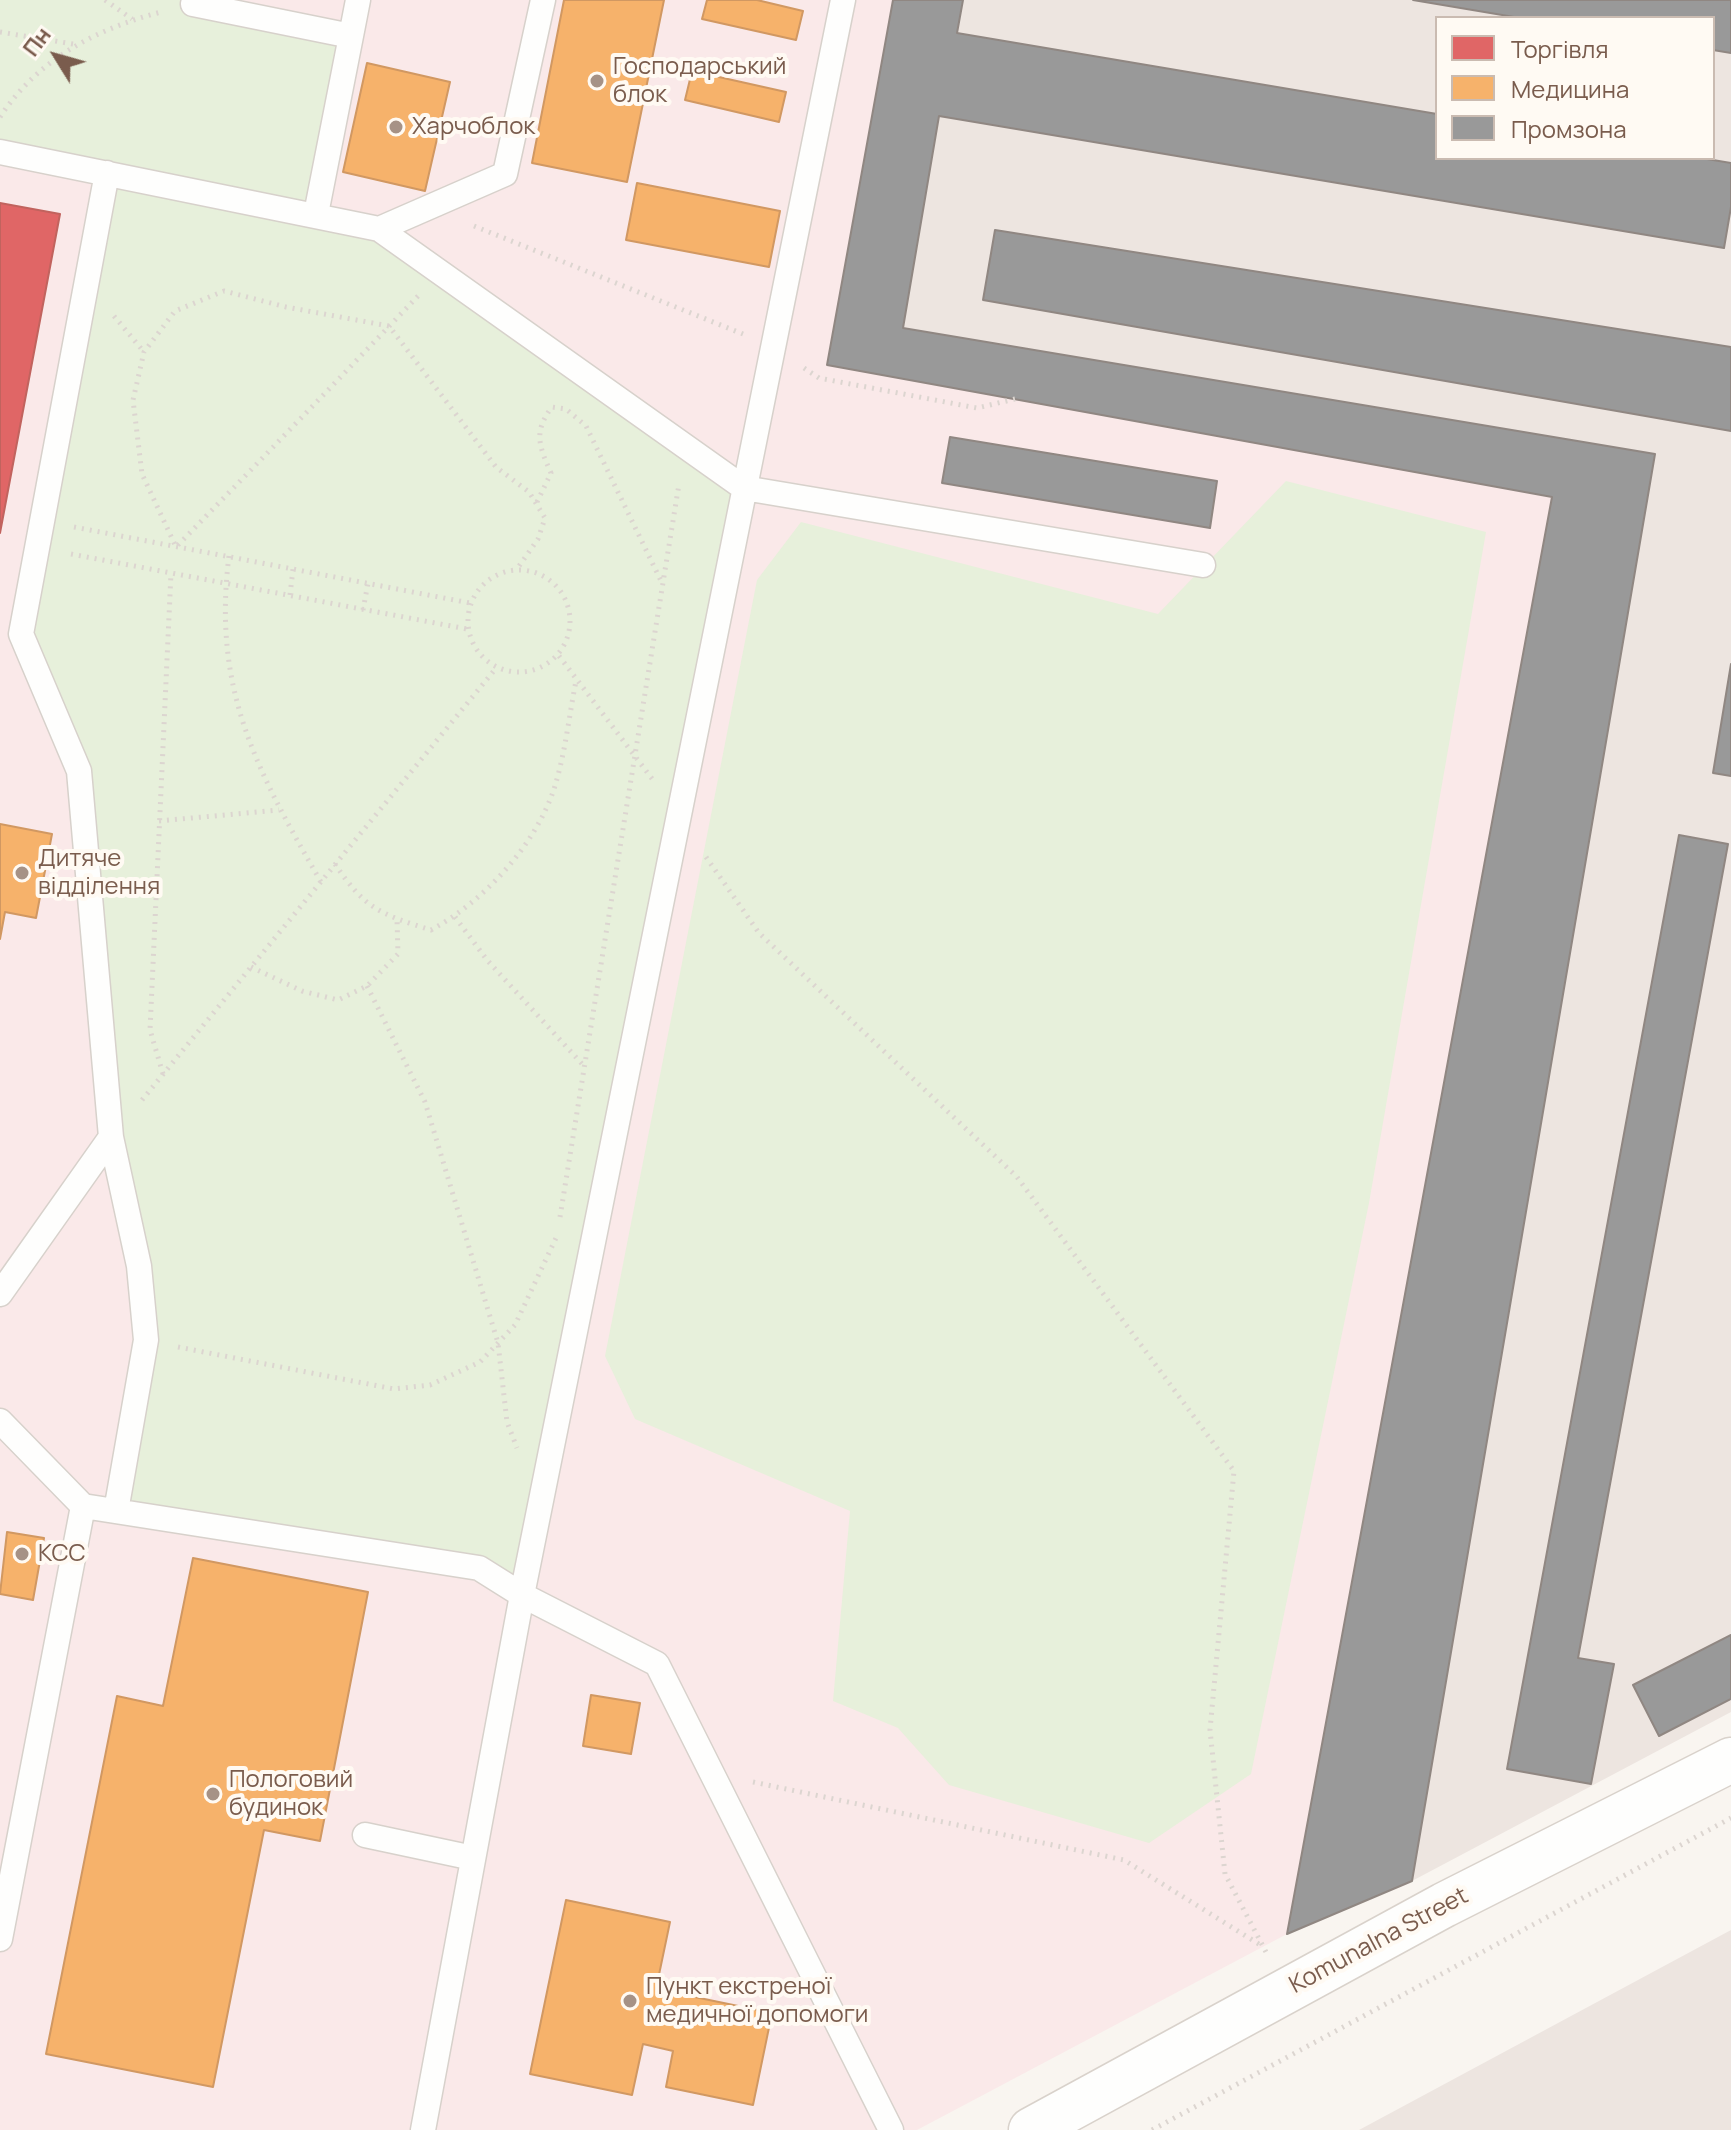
<!DOCTYPE html>
<html>
<head>
<meta charset="utf-8">
<style>
  body { margin:0 }
  #map { position:relative; width:1731px; height:2130px; overflow:hidden; background:#f9f5f0; font-family:Manrope,sans-serif }
  canvas { display:block }
  .legend { position:absolute; left:1435px; top:16px; width:280px; height:144px; box-sizing:border-box; background:#fffaf3; border:2px solid #cabbb1; margin:0; padding:10px 14px; list-style:none; font-size:24px; color:#7a5c4d }
  .legend li { display:flex; align-items:center; gap:16px; height:40px }
  .legend b { width:40px; border:2px solid #cabbb1 }
  .north { position:absolute; left:16px; top:16px; width:80px; height:80px; -webkit-text-stroke:6px #fffaf3; paint-order:stroke; rotate:307deg; font-size:22px; font-weight:700; line-height:32px; text-align:center; color:#7a5c4d }
  .north::after { content:''; display:block; margin:auto; width:28px; height:36px; background:#7a5c4d; clip-path:polygon(50% 0,100% 100%,50% 72%,0 100%) }
</style>
</head>
<body>
<div id="map">
<canvas width="1731" height="2130"></canvas>
<ul class="legend">
<li><b style="height:22px;background:#e06666"></b>Торгівля</li>
<li><b style="height:22px;background:#f6b26b"></b>Медицина</li>
<li><b style="height:22px;background:#999"></b>Промзона</li>
</ul>
<div class="north">Пн</div>
</div>
<script>
const g = document.querySelector('canvas').getContext('2d');
g.lineJoin = 'round';
function fill(path, color) {
  g.fillStyle = color;
  g.fill(path, 'evenodd');
}
function stroke(path, color, width, dash) {
  g.strokeStyle = color;
  g.lineWidth = width;
  g.lineCap = dash ? 'butt' : 'round';
  g.setLineDash(dash || []);
  g.stroke(path);
}
function drawText(font, color, halo, rows, align = 'center') {
  g.font = font + ' Manrope,sans-serif';
  g.lineWidth = 8;
  g.setLineDash([]);
  g.textBaseline = 'middle';
  g.strokeStyle = halo;
  g.fillStyle = color;
  for (const [text, x, y, turn = 0] of rows) {
    g.save();
    g.translate(x, y);
    g.rotate((+turn || 0) * Math.PI / 180);
    g.textAlign = isNaN(turn) ? turn : align;
    if (halo) g.strokeText(text, 0, 0);
    g.fillText(text, 0, 0);
    g.restore();
  }
}
const industrial = new Path2D(`
  M893,0H1731V1712L1412,1881L1287,1934L827,365ZM1437,18H1713V158H1437Z
  M1731,1930V2130H1359Z`);
const medical = new Path2D(`
  M0,0H893L828,365L1552,497L1287,1934L917,2130H0Z`);
const green = new Path2D(`
  M0,0H194L351,36L316,214L379,229L744,488L522,1595L479,1568L116,1511L146,1340L111,1137L79,771L21,634L107,173L0,152Z
  M1286,481L1486,532L1369,1203L1251,1774L1149,1843L949,1785L898,1728L833,1701L850,1511L635,1419L605,1356L757,580L801,522L1158,614Z`);
const shops = new Path2D(`
  M0,203L60,214L0,533Z`);
const health = new Path2D(`
  M564,0H664L627,182L532,163Z
  M707,0H757L803,11L796,40L702,19Z
  M367,63L450,82L425,191L343,172Z
  M692,71L786,92L779,122L685,100Z
  M637,183L780,211L769,267L626,240Z
  M0,824L52,834L36,918L5,912L0,939Z
  M7,1532L44,1538L33,1600L0,1594Z
  M193,1558L368,1592L320,1841L264,1830L213,2087L46,2054L117,1696L163,1706Z
  M591,1695L640,1703L631,1754L583,1746Z
  M566,1900L670,1922L656,1989L772,2013L753,2105L666,2087L673,2051L643,2044L632,2095L530,2074Z`);
const industry = new Path2D(`
  M893,0H963L957,33L1437,114V158H1701L1731,163V207L1724,248L939,116L903,328L1655,454L1412,1881L1287,1934L1552,497L827,365Z
  M1413,0H1731V53L1713,50V18H1520Z
  M995,230L1731,347V431L983,300Z
  M950,437L1217,481L1210,528L942,483Z
  M1731,664V776L1713,773Z
  M1679,835L1728,844L1578,1658L1614,1664L1591,1784L1507,1769Z
  M1731,1635V1699L1659,1736L1633,1685Z`);
const path = new Path2D(`
  M105,0L132,19
  M0,32L73,44
  M0,117C38,59 96,29 161,12
  M474,226L743,334
  M418,296C338,380 257,464 176,547L142,474L133,400L144,352L175,311L224,291L286,307L389,326L496,467L529,492L545,518L538,539L517,569
  M114,316L144,352
  M804,368L819,378L977,408L1015,399
  M537,502L551,473C539,446 533,432 552,407L566,409L586,426L663,585
  M74,527L470,603
  M71,554L467,629
  M229,556C212,689 257,771 321,882
  M468 621a51 51 0 1 1 102 0a51 51 0 1 1-102 0Z
  M290,595L293,569
  M363,610L368,583
  M559,656L653,780
  M159,821L279,810
  M706,857L759,933L1017,1177L1234,1471L1210,1730L1225,1874L1266,1952
  M335,864C365,909 380,914 431,930C483,902 535,846 554,789C565,755 569,716 576,681
  M455,917L487,960L584,1066
  M251,967L302,991L338,1000L367,986L398,954L397,919
  M367,986L425,1102L498,1343L507,1422L517,1448
  M163,1074L150,1030L171,573
  M142,1100L497,667
  M560,1217L679,484
  M178,1347L394,1389L430,1385L480,1362L515,1325L556,1238
  M753,1782L1124,1860L1262,1946
  M1152,2130L1731,1818`);
const lane = new Path2D(`
  M194,0L193,4L351,36L316,214
  M351,36L358,0
  M0,152L379,229L744,488L1203,565
  M107,173L21,634L79,771L111,1137L139,1266L146,1340L116,1511
  M379,229L505,174L543,0
  M0,1294L111,1137
  M0,1421L83,1506
  M365,1835L473,1858
  M0,1939L83,1506L479,1568L522,1595L657,1664L891,2130
  M423,2130L522,1595L843,0`);
const secondary = new Path2D(`
  M1031,2130L1444,1905L1731,1760`);
const markers = [
  [597,81,8,"#a69286"],
  [396,127,8,"#a69286"],
  [22,873,8,"#a69286"],
  [22,1554,8,"#a69286"],
  [213,1794,8,"#a69286"],
  [630,2001,8,"#a69286"]
];
const poiNames = [
  ["Господарський",613,67],
  ["блок",613,95],
  ["Харчоблок",412,127],
  ["Дитяче",38,859],
  ["відділення",38,887],
  ["КСС",38,1554],
  ["Пологовий",229,1780],
  ["будинок",229,1808],
  ["Пункт екстреної",646,1987],
  ["медичної допомоги",646,2015]
];
const streetNames = [
  ["Komunalna Street",1379,1941,-28]
];
fill(industrial, '#ede5e0');
fill(medical, '#fae9e9');
fill(green, '#e7f0db');
fill(shops, '#e06666');
stroke(shops, '#c1635e', 2);
fill(health, '#f6b26b');
stroke(health, '#d19862', 2);
fill(industry, '#999');
stroke(industry, '#908782', 2);
stroke(lane, '#d7d1cb', 27);
stroke(secondary, '#d9d2cb', 47);
stroke(path, '#dcd5d0', 5, [2, 6]);
stroke(lane, '#fefefd', 24);
stroke(secondary, '#fefefd', 44);
for (const [x, y, r, color] of markers) {
  const dot = new Path2D();
  dot.arc(x, y, r, 0, 2 * Math.PI);
  g.fillStyle = color;
  g.fill(dot);
  stroke(dot, '#fffaf3', 3);
}
drawText('24px', '#7a5c4d', '#fffaf3', poiNames, 'left');
drawText('24px', '#7a5c4d', '#fffaf3', streetNames);
</script>
</body>
</html>
